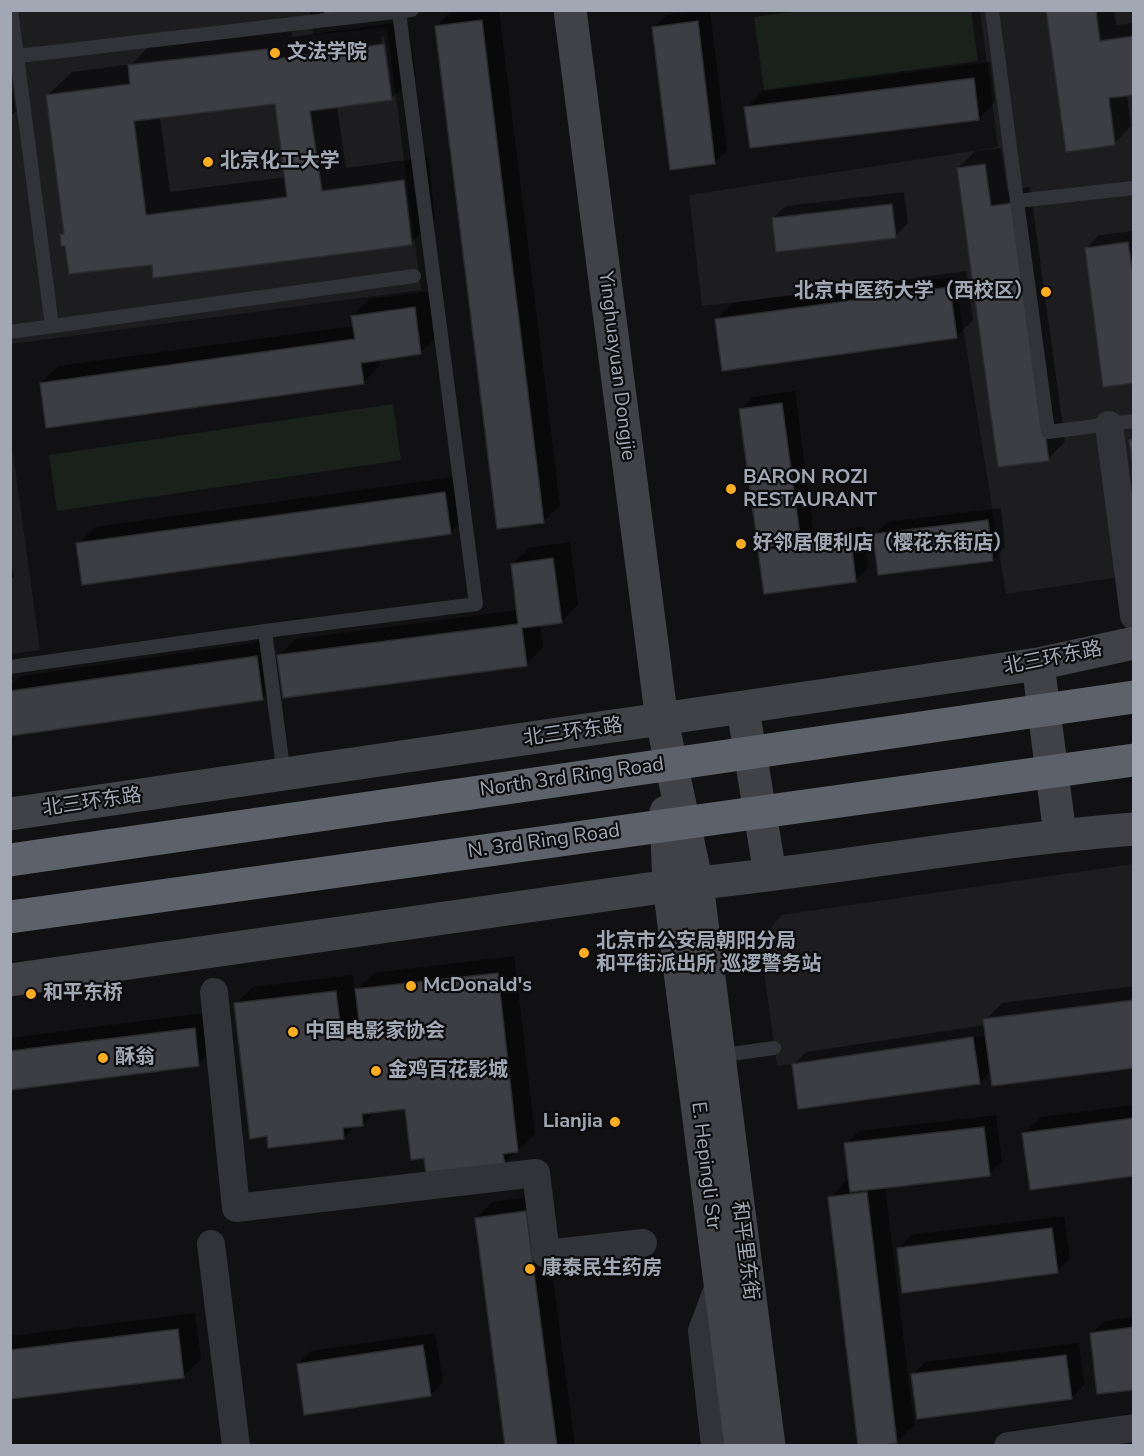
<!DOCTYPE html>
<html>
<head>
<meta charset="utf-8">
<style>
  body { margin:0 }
  #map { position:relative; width:1144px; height:1456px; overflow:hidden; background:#111113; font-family:"Nunito Sans",sans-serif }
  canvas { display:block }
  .frame { position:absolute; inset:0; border:12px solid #a1a8b4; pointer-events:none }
</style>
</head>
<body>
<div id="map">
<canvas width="1144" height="1456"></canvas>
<div class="frame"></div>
</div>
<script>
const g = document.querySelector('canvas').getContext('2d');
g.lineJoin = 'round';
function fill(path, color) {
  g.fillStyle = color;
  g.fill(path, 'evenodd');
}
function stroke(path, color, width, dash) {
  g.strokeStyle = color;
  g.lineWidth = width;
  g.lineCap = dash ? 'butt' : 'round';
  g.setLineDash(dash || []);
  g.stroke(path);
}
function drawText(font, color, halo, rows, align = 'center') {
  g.font = font + ' "Nunito Sans","Noto Sans SC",sans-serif';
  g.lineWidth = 4.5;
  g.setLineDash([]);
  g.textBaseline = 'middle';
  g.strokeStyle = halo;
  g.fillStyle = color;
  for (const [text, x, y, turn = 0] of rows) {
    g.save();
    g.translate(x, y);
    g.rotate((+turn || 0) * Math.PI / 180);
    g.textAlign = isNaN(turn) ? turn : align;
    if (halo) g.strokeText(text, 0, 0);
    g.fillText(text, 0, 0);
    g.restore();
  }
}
const built = new Path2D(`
  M310,10L313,35L387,27L421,290L11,344L10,11Z
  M980,11H1133V575L1006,594L955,277L702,306L689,195L998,147Z
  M11,438L40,650L11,654H10Z
  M1133,864V1000L984,1019L985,1036L777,1066L760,942L781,915Z`);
const green = new Path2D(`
  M800,11H971L978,61L764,90L754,17Z
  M393,404L401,460L57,511L49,455Z`);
const shadow = new Path2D(`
  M452,10H499L560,505L543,522L437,26Z
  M700,10H710L727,150L714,163L654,27L667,15Z
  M1048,10H1114L1116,25L1134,23V94H1127L1131,126L1115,143Z
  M407,21L416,74L392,98L337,106L346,168L428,157L435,219L411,243L153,263L67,244L61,235L65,231L48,95L72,72L132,64L153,42L291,26L292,37ZM384,36L391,80H388L381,37ZM276,103L286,177L170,192L160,117Z
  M990,62L995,102L979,118L746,108L763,91Z
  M10,77L16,111L10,116Z
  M1001,148L1007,190L1030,187L1065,442L1048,459L958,168L975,151Z
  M904,192L908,223L895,236L773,218L786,206Z
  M1134,231V382L1087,248L1099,235Z
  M966,271L973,320L956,337L716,320L733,303Z
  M431,291L437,336L420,353L379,358L380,365L364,382L41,383L58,366L354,326L353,316L369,299Z
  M795,391L813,528L807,534L863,527L868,567L856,580L760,552L766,546L740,410L753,397Z
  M461,476L467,516L450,533L78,544L95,527Z
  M1001,508L1005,547L993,560L874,535L887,522Z
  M570,542L578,605L561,622L540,625L543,647L527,664L279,656L296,639L518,610L512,565L529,548Z
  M10,554L14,577L10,580Z
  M273,640L279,682L262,699L10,735V686L21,676Z
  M514,956L535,1134L504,1163L425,1157L407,1108L375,1111L362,1125H356L344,1138L236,1003L253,987L353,975L355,992L374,973Z
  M1134,986V1066L991,1071L979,1083L794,1064L806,1052L985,1025V1020L1002,1003Z
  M211,1012L216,1047L199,1064L10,1089V1038Z
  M1134,1105V1175L1024,1133L1041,1117Z
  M996,1115L1002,1161L989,1174L885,1186L914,1425L897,1442L830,1198L846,1181L850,1180L846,1144L859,1131Z
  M542,1195L575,1446H506L476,1218L493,1202Z
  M1064,1216L1070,1259L1057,1271L899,1248L911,1235Z
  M195,1313L201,1359L184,1376L10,1398V1336Z
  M1134,1317V1388L1091,1334L1104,1321Z
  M435,1333L443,1382L430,1395L298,1364L311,1351Z
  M1079,1343L1084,1385L1071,1398L913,1375L925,1362Z`);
const building = new Path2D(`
  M324,10H374L325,17Z
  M1046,10H1096L1100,41L1134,36V95L1109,98L1115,145L1066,152Z
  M482,20L544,523L497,529L435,26Z
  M698,21L715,164L670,170L652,27Z
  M384,44L392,100L310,111L322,191L404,180L412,245L153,278L152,265L69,274L65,246H61L60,234H64L46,95L130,84L128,65L267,49L269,60ZM275,104L287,197L146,215L134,121Z
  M974,78L979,120L750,148L744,107Z
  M985,164L991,206L1013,203L1049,461L998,467L957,168Z
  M892,204L896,238L776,252L772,218Z
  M1128,242L1134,281V383L1103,387L1085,248Z
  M950,287L957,338L722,371L715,319Z
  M415,307L421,354L361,363L364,384L46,428L40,383L355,339L351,316Z
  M782,403L801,542L758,548L739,409Z
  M1134,439V474L1129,440Z
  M445,492L451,534L82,585L76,543Z
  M988,520L993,561L878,575L873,534Z
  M851,539L856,582L764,594L758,551Z
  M553,558L562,623L522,628L527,666L283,698L277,655L518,624L511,564Z
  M257,656L263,700L10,736V691Z
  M498,973L518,1152L503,1154L505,1164L426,1174L424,1158L411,1160L405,1109L362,1114L363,1126L343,1128L344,1139L268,1148L267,1136L250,1139L234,1003L336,991L342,1039L361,1036L355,989Z
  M1134,1000V1068L992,1086L983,1019Z
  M195,1028L199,1066L10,1090V1051Z
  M973,1037L980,1084L798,1109L792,1064Z
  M1134,1118V1176L1030,1190L1022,1133Z
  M984,1127L990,1176L850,1192L844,1143Z
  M867,1192L897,1443L880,1446H858L828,1197Z
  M526,1211L557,1446H505L475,1218Z
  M1052,1228L1058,1273L902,1293L897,1248Z
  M1134,1327V1390L1097,1394L1090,1333Z
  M178,1329L184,1378L10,1399V1350Z
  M423,1345L431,1396L304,1415L297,1364Z
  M1066,1355L1072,1399L917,1419L911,1374Z`);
const lane = new Path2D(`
  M11,10L52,326
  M992,10L1017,201L1134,188
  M10,57L412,10
  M1017,201L1048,432L1134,421
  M10,332L414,276
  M265,631L284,775
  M10,667L265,631L476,604L399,12
  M717,1056L774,1048`);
const street = new Path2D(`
  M1109,425L1134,616
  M214,992L236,1208L536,1173L546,1254L643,1243
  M211,1244L236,1446
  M715,1446L702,1331L720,1283
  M1008,1446L1134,1428`);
const secondary = new Path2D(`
  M570,10L662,721L697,884L769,1446
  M1038,664L1060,835
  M743,709L770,874
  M666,812L669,886L741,1446
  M10,814L1038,664L1134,643
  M10,980L669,886C824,872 978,841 1134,829`);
const highway = new Path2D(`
  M10,860L1134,697
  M10,917L1134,760`);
const markers = [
  [275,53,6,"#ffac1d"],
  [208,162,6,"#ffac1d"],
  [1046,292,6,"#ffac1d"],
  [731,489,6,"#ffac1d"],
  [741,544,6,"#ffac1d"],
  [584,953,6,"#ffac1d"],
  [411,986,6,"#ffac1d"],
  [31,994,6,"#ffac1d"],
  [293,1032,6,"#ffac1d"],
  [103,1058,6,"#ffac1d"],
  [376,1071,6,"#ffac1d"],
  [615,1122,6,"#ffac1d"],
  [530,1269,6,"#ffac1d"]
];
const poiNames = [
  ["文法学院",287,53],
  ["北京化工大学",220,162],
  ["北京中医药大学（西校区）",1034,292,"right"],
  ["BARON ROZI",743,478],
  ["RESTAURANT",743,501],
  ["好邻居便利店（樱花东街店）",753,544],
  ["北京市公安局朝阳分局",596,942],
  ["和平街派出所 巡逻警务站",596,965],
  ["McDonald's",423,986],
  ["和平东桥",43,994],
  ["中国电影家协会",305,1032],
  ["酥翁",115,1058],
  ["金鸡百花影城",388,1071],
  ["Lianjia",603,1122,"right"],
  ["康泰民生药房",542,1269]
];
const streetNames = [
  ["Yinghuayuan Dongjie",616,366,83],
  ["北三环东路",1053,659,-11],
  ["北三环东路",573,733,-8],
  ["North 3rd Ring Road",572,778,-8],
  ["北三环东路",92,803,-8],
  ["N. 3rd Ring Road",544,842,-8],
  ["E. Hepingli Str",705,1166,83],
  ["和平里东街",744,1251,83]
];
fill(built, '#1d1d20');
fill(green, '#19211a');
fill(shadow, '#0007');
fill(building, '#3d3e43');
stroke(building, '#2b2b2f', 1.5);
stroke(lane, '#323338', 14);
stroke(street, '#323338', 28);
stroke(secondary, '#404248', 33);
stroke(highway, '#5d6169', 33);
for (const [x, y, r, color] of markers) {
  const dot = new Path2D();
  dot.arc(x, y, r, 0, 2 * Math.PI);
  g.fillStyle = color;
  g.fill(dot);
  stroke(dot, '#0c0c0e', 2);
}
drawText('bold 20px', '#a1a8b4', '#0c0c0e', poiNames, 'left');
drawText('20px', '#a1a8b4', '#0c0c0e', streetNames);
</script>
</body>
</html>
